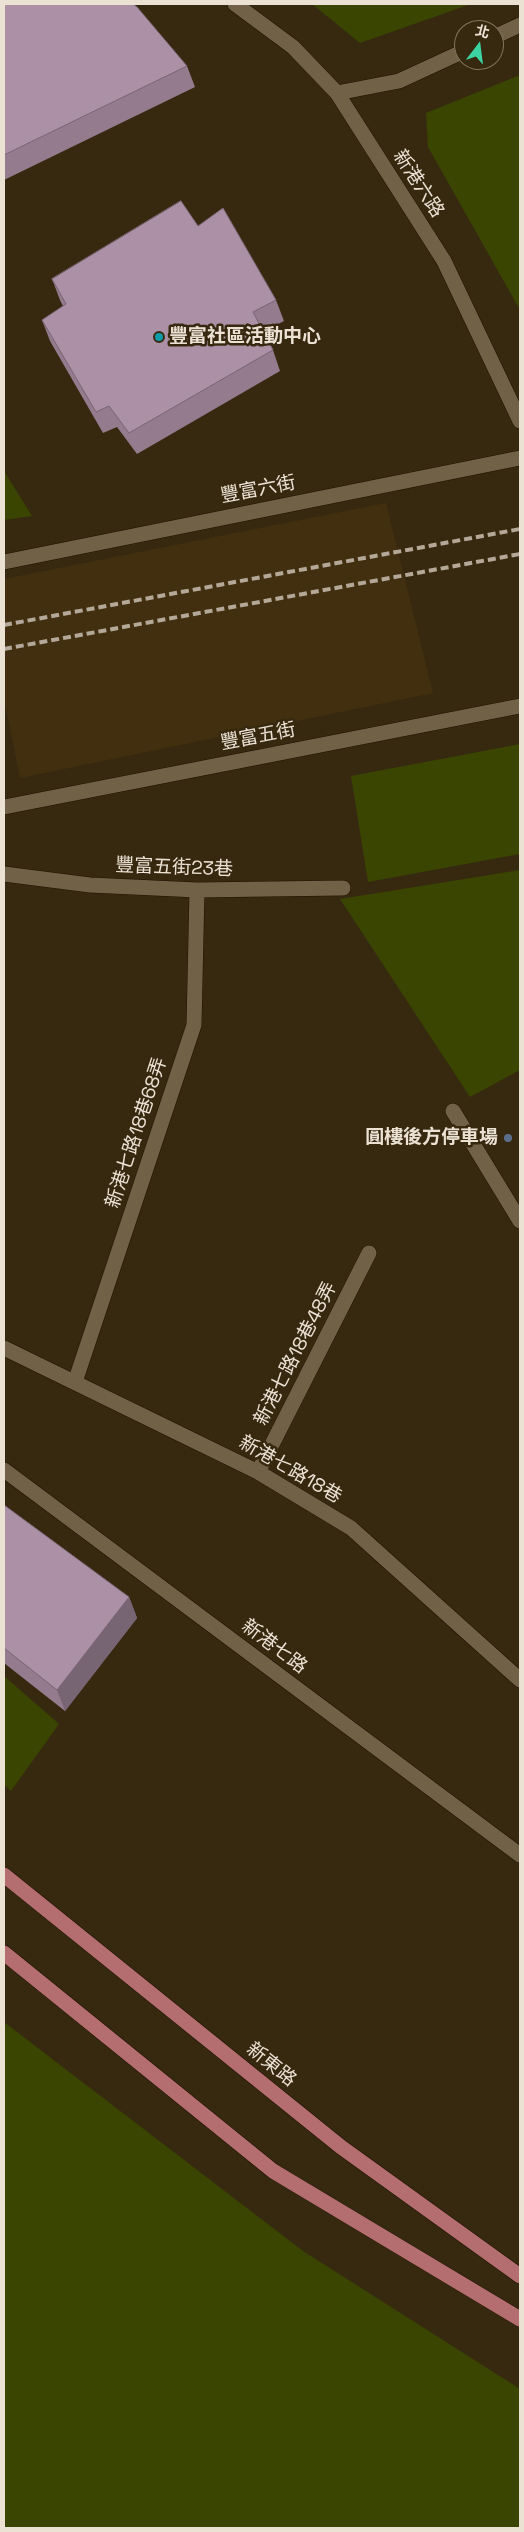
<!DOCTYPE html>
<html>
<head>
<meta charset="utf-8">
<style>
  body { margin:0 }
  #map { position:relative; width:524px; height:2532px; overflow:hidden; background:#372910; font-family:"Space Grotesk","Noto Sans TC",sans-serif }
  canvas { display:block }
  .frame { position:absolute; inset:0; border:5px solid #ece2d4; pointer-events:none }
  .north { position:absolute; left:454px; top:20px; width:50px; height:50px; box-sizing:border-box; background:#372910; border:1px solid #7f735e; border-radius:50%; rotate:15deg; font-size:14px; font-weight:700; line-height:20px; text-align:center; color:#ece2d4 }
  .north::after { content:''; display:block; margin:auto; width:18px; height:22px; background:#3dd4a3; clip-path:polygon(50% 0,100% 100%,50% 72%,0 100%) }
</style>
</head>
<body>
<div id="map">
<canvas width="524" height="2532"></canvas>
<div class="frame"></div>
<div class="north">北</div>
</div>
<script>
const g = document.querySelector('canvas').getContext('2d');
g.lineJoin = 'round';
function fill(path, color) {
  g.fillStyle = color;
  g.fill(path, 'evenodd');
}
function stroke(path, color, width, dash) {
  g.strokeStyle = color;
  g.lineWidth = width;
  g.lineCap = dash ? 'butt' : 'round';
  g.setLineDash(dash || []);
  g.stroke(path);
}
function drawText(font, color, halo, rows, align = 'center') {
  g.font = font + ' "Space Grotesk","Noto Sans TC",sans-serif';
  g.lineWidth = 5;
  g.setLineDash([]);
  g.textBaseline = 'middle';
  g.strokeStyle = halo;
  g.fillStyle = color;
  for (const [text, x, y, turn = 0] of rows) {
    g.save();
    g.translate(x, y);
    g.rotate((+turn || 0) * Math.PI / 180);
    g.textAlign = isNaN(turn) ? turn : align;
    if (halo) g.strokeText(text, 0, 0);
    g.fillText(text, 0, 0);
    g.restore();
  }
}
const built = new Path2D(`
  M386,503L433,693L20,778L4,699V579Z`);
const green = new Path2D(`
  M312,4H471L360,43Z
  M520,75V310L428,147L426,113Z
  M4,471L32,516L4,520Z
  M520,744V854L368,882L351,776Z
  M520,870V1070L470,1097L340,899Z
  M4,1676L59,1724L11,1791L4,1785Z
  M4,2022L303,2251L520,2389V2528H4Z`);
const minor = new Path2D(`
  M235,4L293,47L337,93L444,261L520,421
  M494,37L520,25
  M337,93L399,81L464,51
  M4,562L520,458
  M4,807L520,706
  M4,874L90,885L197,890L343,888
  M453,1111L520,1221
  M4,1348L258,1472L351,1528L520,1680
  M75,1382L194,1025L197,890
  M4,1470L520,1855
  M258,1472L369,1253`);
const major = new Path2D(`
  M4,1875L341,2147L520,2276
  M4,1953L273,2171L520,2319`);
const rail = new Path2D(`
  M4,625L520,529
  M4,649L520,554`);
const wall = new Path2D(`
  M4,4L187,66L195,87L4,180Z
  M198,226L276,300L284,321L263,332L273,350L280,371L137,454L117,427L103,433L50,341L42,320L63,306L60,300L52,279Z
  M4,1505L129,1597L137,1618L65,1711L4,1663Z`);
const shadedWall = new Path2D(`
  M129,1597L137,1618L65,1711L57,1690Z`);
const building = new Path2D(`
  M4,4H133L137,7L187,66L4,155Z
  M181,201L198,226L223,208L276,300L253,312L273,350L129,433L109,406L96,412L42,320L66,304L52,279Z
  M4,1505L129,1597L57,1690L4,1648Z`);
const markers = [
  [159,337,5,"#0f9aa8"],
  [508,1138,5,"#5c6f8a"]
];
const streetNames = [
  ["新港六路",418,184,57],
  ["豐富六街",258,490,-11],
  ["豐富五街",258,737,-11],
  ["豐富五街23巷",174,868,2],
  ["新港七路18巷68弄",137,1133,-72],
  ["新港七路18巷48弄",296,1354,-63],
  ["新港七路18巷",290,1470,30],
  ["新港七路",274,1647,37],
  ["新東路",271,2065,39]
];
const poiNames = [
  ["豐富社區活動中心",169,337],
  ["圓樓後方停車場",498,1138,"right"]
];
fill(built, '#422f0f');
fill(green, '#394500');
stroke(minor, '#1e1100', 16);
stroke(major, '#1e1100', 16);
stroke(minor, '#716147', 15);
stroke(major, '#b46e6f', 15);
stroke(rail, '#b4a998', 4, [8, 4]);
fill(wall, '#947c8e');
fill(shadedWall, '#786574');
fill(building, '#ac90a5');
stroke(building, '#786574', 1);
for (const [x, y, r, color] of markers) {
  const dot = new Path2D();
  dot.arc(x, y, r, 0, 2 * Math.PI);
  g.fillStyle = color;
  g.fill(dot);
  stroke(dot, '#372910', 2);
}
drawText('19px', '#ece2d4', '#372910', streetNames);
drawText('bold 19px', '#ece2d4', '#372910', poiNames, 'left');
</script>
</body>
</html>
